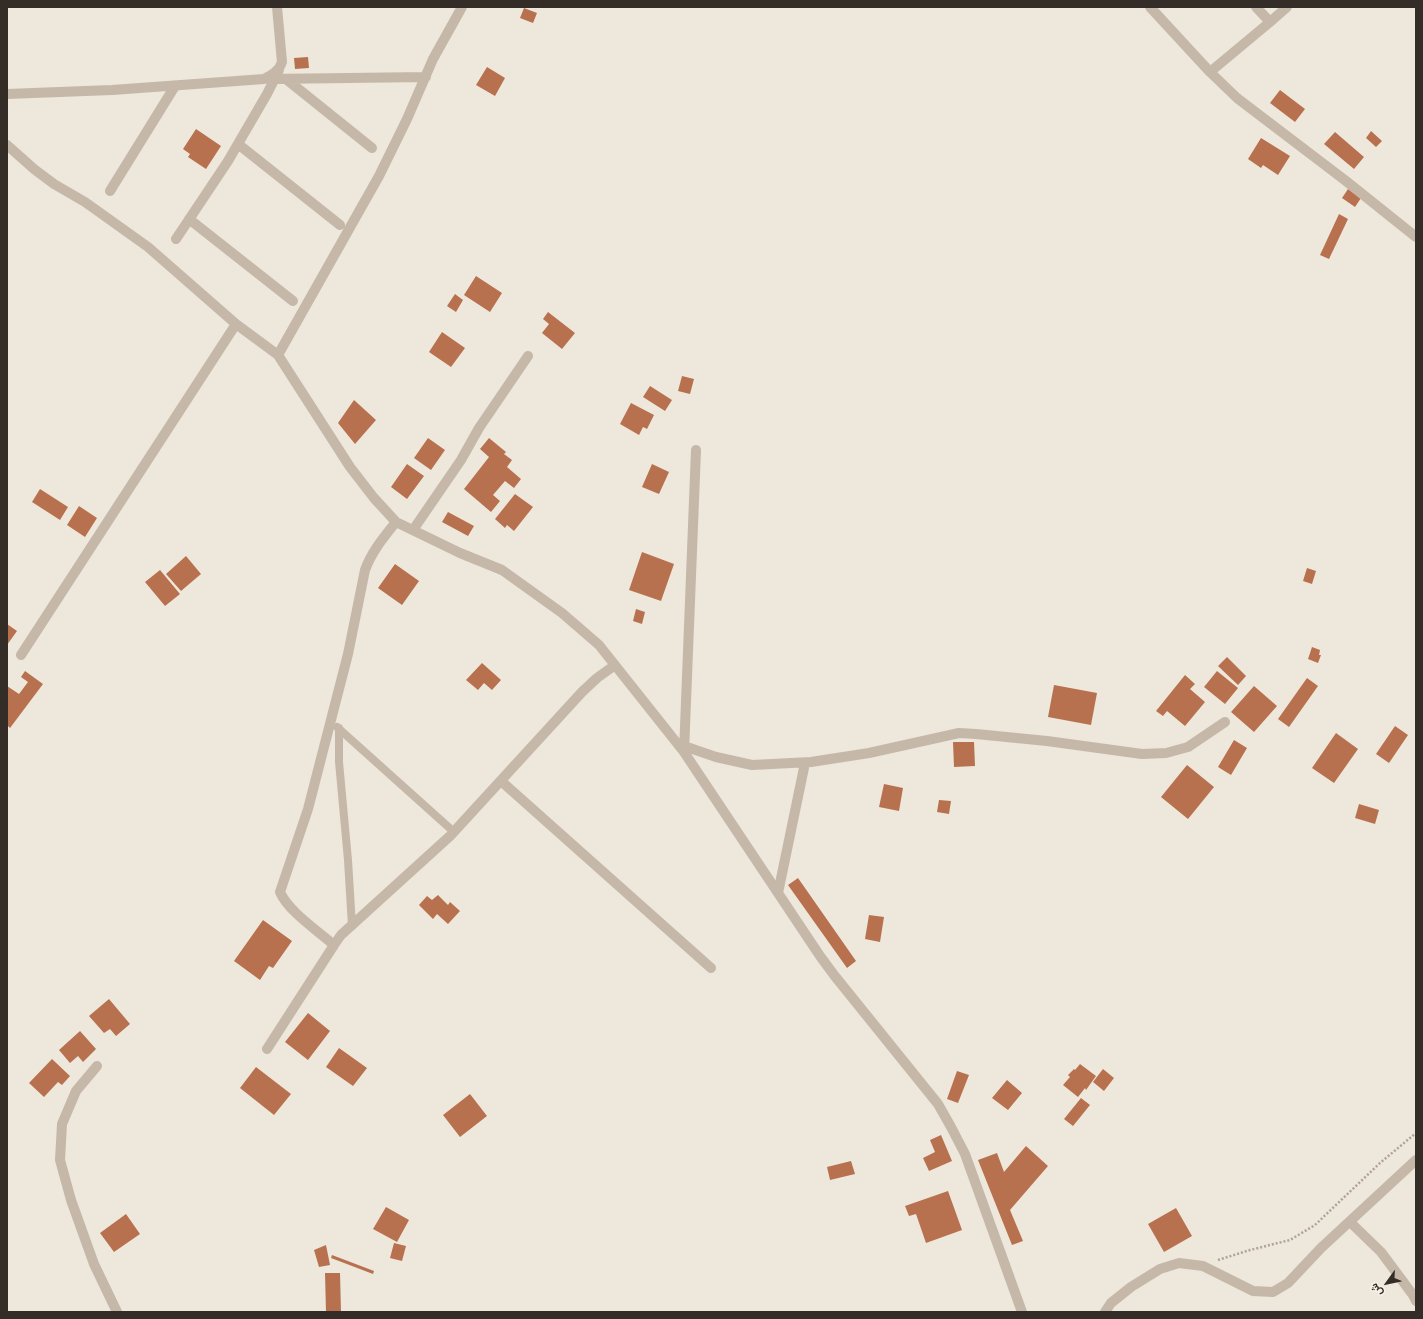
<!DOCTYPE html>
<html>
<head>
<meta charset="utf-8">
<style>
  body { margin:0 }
  #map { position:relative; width:1423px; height:1319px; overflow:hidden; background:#eee7db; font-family:Karla,Vazirmatn,sans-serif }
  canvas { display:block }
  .frame { position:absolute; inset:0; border:8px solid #332c27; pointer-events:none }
  .north { position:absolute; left:1367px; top:1263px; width:40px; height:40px; -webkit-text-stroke:3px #f7f1e6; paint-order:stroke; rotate:237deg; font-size:11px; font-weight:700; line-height:16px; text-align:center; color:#332c27 }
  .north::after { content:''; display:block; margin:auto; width:14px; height:18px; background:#332c27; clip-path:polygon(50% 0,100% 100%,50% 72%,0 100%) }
</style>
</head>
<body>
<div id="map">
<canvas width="1423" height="1319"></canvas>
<div class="frame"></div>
<div class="north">ش</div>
</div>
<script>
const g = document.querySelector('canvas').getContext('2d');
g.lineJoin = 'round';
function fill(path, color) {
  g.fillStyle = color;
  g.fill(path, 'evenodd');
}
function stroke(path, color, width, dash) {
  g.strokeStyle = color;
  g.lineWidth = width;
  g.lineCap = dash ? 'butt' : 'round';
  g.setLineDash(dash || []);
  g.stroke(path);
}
const building = new Path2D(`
  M524,8L537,13L533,23L520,18Z
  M308,57L309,68L295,69L294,58Z
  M487,67L505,78L495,96L476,85Z
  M1280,90L1305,109L1295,122L1270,103Z
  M196,129L221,146L206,169L188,157L190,154L183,149Z
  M1371,131L1382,141L1376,147L1366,138Z
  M1335,132L1364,157L1354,169L1324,144Z
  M1261,138L1290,156L1278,175L1263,165L1261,168L1248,159Z
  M1348,189L1361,198L1355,207L1342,198Z
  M1339,214L1348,219L1329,259L1320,255Z
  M476,276L502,293L490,312L464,295Z
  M455,294L463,300L456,312L447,306Z
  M548,312L575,333L562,349L542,333L549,324L543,319Z
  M442,332L465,348L451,367L429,352Z
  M682,376L694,379L690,394L678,391Z
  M650,386L672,400L665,411L643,397Z
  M354,400L376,420L355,444L338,423Z
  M631,403L654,415L647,429L643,427L639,435L620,424Z
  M428,438L445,450L431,470L414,458Z
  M489,438L506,452L504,454L512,460L507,467L521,479L514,488L505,481L493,495L500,501L491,512L464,489L489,457L480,449Z
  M407,464L424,476L407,499L391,487Z
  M652,464L669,472L659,494L642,487Z
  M40,489L68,507L60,520L32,502Z
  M515,494L533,507L514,531L507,525L505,528L495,519Z
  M79,506L97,518L85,537L67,525Z
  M448,512L474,526L468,536L442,522Z
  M642,552L674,564L661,601L629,590Z
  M186,556L201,574L181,591L166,574Z
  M395,564L419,581L402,605L378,588Z
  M1307,568L1316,571L1312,584L1303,581Z
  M160,570L180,594L165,606L145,582Z
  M636,609L645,612L642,624L633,621Z
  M7,624L17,631L7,645Z
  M1312,647L1320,650L1319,655H1321L1318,663L1308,659Z
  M1227,657L1246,676L1238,685L1218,666Z
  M482,663L501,680L492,690L484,683L478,690L466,680Z
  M25,671L43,684L10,728L7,725V686L19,694L28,682L21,677Z
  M1217,671L1238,688L1225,704L1204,687Z
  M1185,675L1195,684L1190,689L1205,702L1185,726L1167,711L1163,716L1156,711Z
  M1307,678L1318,686L1289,727L1278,719Z
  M1054,685L1097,693L1091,725L1048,717Z
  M1254,686L1277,706L1254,732L1231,712Z
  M1395,726L1408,735L1389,763L1376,754Z
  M1336,733L1358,749L1334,783L1312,768Z
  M1234,740L1247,748L1231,775L1218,767Z
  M953,742H974L975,766L954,767Z
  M1187,765L1214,787L1188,819L1161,797Z
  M884,784L903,788L899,811L879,807Z
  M939,800L951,801L949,814L937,812Z
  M1359,804L1379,810L1375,824L1355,818Z
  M798,878L856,961L847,968L788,885Z
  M438,895L448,905L450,902L460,911L448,924L437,914L433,919L419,905L427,896L432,900Z
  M869,915L884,917L880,942L865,939Z
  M263,920L292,941L273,968L269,966L260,980L234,961Z
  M109,999L130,1024L116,1036L110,1029L104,1033L89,1016Z
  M308,1013L330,1031L308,1060L285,1042Z
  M80,1031L96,1049L83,1062L78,1056L70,1063L59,1050Z
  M339,1048L367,1068L353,1086L326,1067Z
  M52,1059L70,1076L62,1085L58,1082L44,1097L29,1083Z
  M1080,1064L1096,1076L1086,1090L1085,1088L1078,1097L1063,1085L1070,1077L1068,1075L1074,1069L1075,1070Z
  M256,1067L291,1094L274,1115L240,1088Z
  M1103,1069L1114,1078L1104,1091L1093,1082Z
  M957,1071L969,1075L958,1103L947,1099Z
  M1007,1080L1022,1093L1008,1110L992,1098Z
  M470,1094L487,1116L460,1137L443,1115Z
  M1081,1098L1090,1105L1073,1126L1064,1119Z
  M941,1135L952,1161L929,1171L923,1158L935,1152L930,1140Z
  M1026,1146L1048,1166L1010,1210L1023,1241L1012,1245L978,1160L997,1153L1004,1172Z
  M851,1161L855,1174L830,1180L827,1167Z
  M948,1191L962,1230L926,1243L916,1214L909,1216L905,1206Z
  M386,1207L409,1220L397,1242L373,1229Z
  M1176,1208L1192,1236L1164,1252L1148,1224Z
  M126,1214L140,1234L114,1252L100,1233Z
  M394,1243L406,1246L402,1261L390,1258Z
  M326,1245L330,1265L319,1267L314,1250Z
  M332,1255L374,1271L373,1274L331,1258Z
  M325,1273H340L341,1312H326Z`);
const path = new Path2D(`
  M1218,1260L1250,1250L1290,1240L1315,1225L1380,1163L1416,1133`);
const service = new Path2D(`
  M337,727L454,832
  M339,728V762L348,860L352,926`);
const minor = new Path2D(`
  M1150,7L1210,72L1237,98L1346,181L1416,237
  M1256,7L1270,22
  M1210,72L1270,22L1287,7
  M270,79L426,77
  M286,79L372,148
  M7,94L112,90L264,79C272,75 279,71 282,62L277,7
  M238,144L340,225
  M7,145L34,169L54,184L85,202L148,247L236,324L278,355L379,176L407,119L433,59L462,7
  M110,191L175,86
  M189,219L293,301
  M176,239L228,161L267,94L279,70
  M278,355L350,467L374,498L396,522L460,553L502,570L562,613L599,645L684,752L820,956L834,975L938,1104L951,1127L965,1154L1022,1312
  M413,530L461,460L479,428L528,356
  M21,655L236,324
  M684,746L716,757L752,765L811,762L869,753L959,733L976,734L1047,741L1142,754L1166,753L1188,747L1225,722
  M684,752L696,450
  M501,781L711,968
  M778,893L805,763
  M334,945C318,931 288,911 280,892L308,809L348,654L365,570C372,551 384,537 396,522
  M267,1049L334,945L341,935L450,836L582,692L597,678L615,665
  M97,1066L76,1091L62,1124L60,1160L71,1200L94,1264L117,1312
  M1350,1222L1381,1252L1413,1295L1416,1301
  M1105,1312L1111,1303L1131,1287L1160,1269L1179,1263L1203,1266L1253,1291L1273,1292L1288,1283L1321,1248L1416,1160`);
fill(building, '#b8714f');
stroke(path, '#b1a293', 2.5, [2, 2]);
stroke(service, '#c5b8a8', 8);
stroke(minor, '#c5b8a8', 10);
</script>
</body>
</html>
